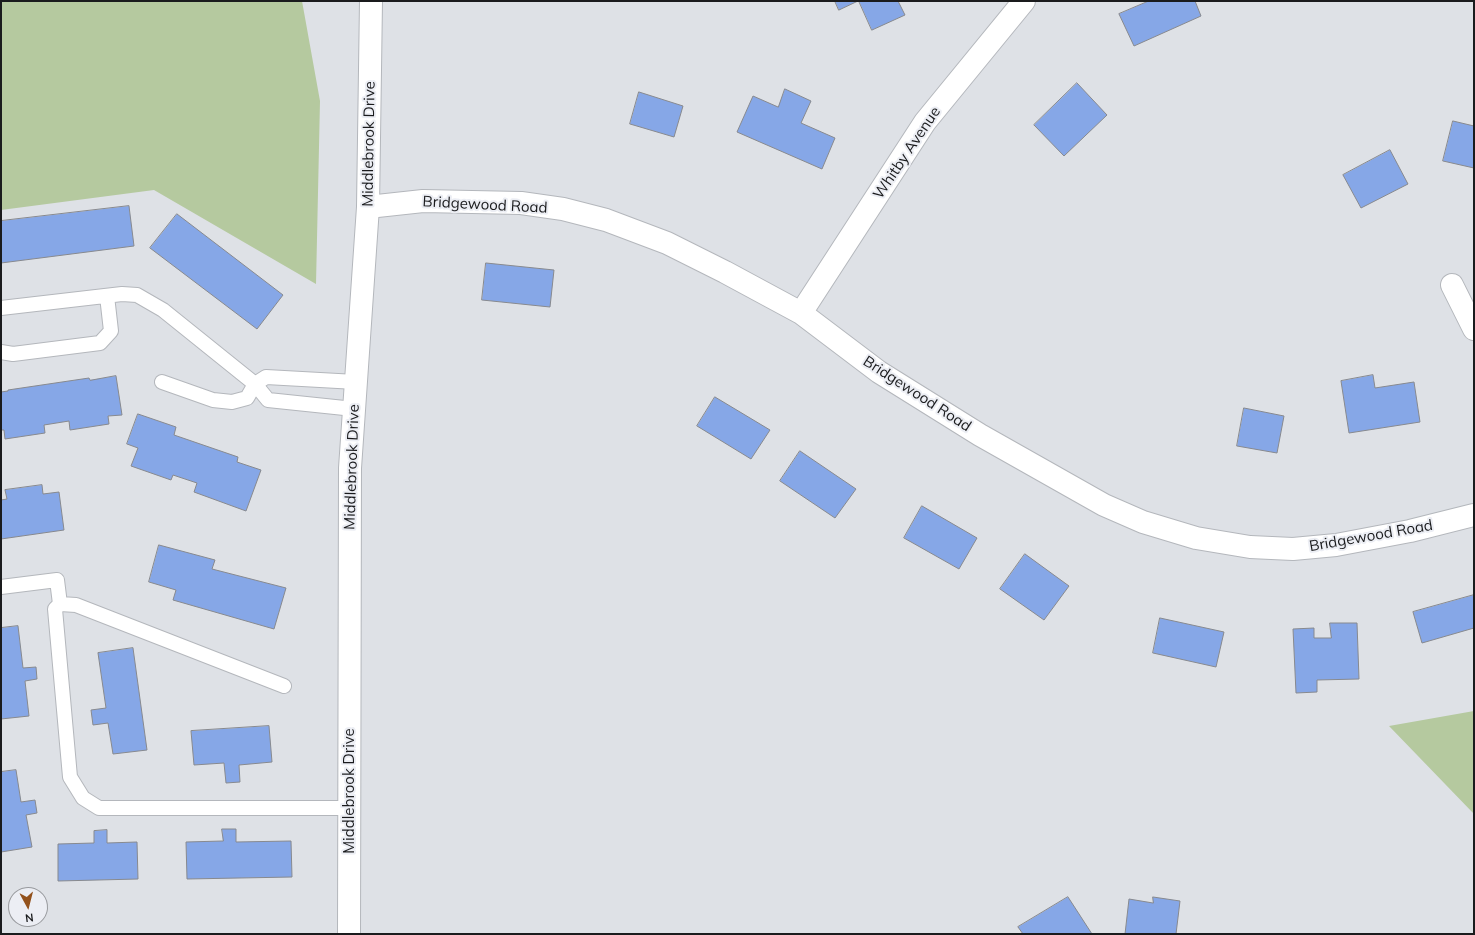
<!DOCTYPE html>
<html>
<head>
<meta charset="utf-8">
<style>
  body { margin:0 }
  #map { position:relative; width:1475px; height:935px; overflow:hidden; background:#dee1e6; font-family:Mulish,sans-serif }
  canvas { display:block }
  .frame { position:absolute; inset:0; border:2px solid #1a1b1d; pointer-events:none }
  .north { position:absolute; left:8px; top:887px; width:40px; height:40px; box-sizing:border-box; background:#eceef4; border:1px solid #989a9e; border-radius:50%; rotate:173deg; font-size:11px; font-weight:700; line-height:16px; text-align:center; color:#1a1b1d }
  .north::after { content:''; display:block; margin:auto; width:14px; height:18px; background:#93521d; clip-path:polygon(50% 0,100% 100%,50% 72%,0 100%) }
</style>
</head>
<body>
<div id="map">
<canvas width="1475" height="935"></canvas>
<div class="frame"></div>
<div class="north">N</div>
</div>
<script>
const g = document.querySelector('canvas').getContext('2d');
g.lineJoin = 'round';
function fill(path, color) {
  g.fillStyle = color;
  g.fill(path, 'evenodd');
}
function stroke(path, color, width, dash) {
  g.strokeStyle = color;
  g.lineWidth = width;
  g.lineCap = dash ? 'butt' : 'round';
  g.setLineDash(dash || []);
  g.stroke(path);
}
function drawText(font, color, halo, rows, align = 'center') {
  g.font = font + ' Mulish,sans-serif';
  g.lineWidth = 4;
  g.setLineDash([]);
  g.textBaseline = 'middle';
  g.strokeStyle = halo;
  g.fillStyle = color;
  for (const [text, x, y, turn = 0] of rows) {
    g.save();
    g.translate(x, y);
    g.rotate((+turn || 0) * Math.PI / 180);
    g.textAlign = isNaN(turn) ? turn : align;
    if (halo) g.strokeText(text, 0, 0);
    g.fillText(text, 0, 0);
    g.restore();
  }
}
const green = new Path2D(`
  M1,1H302L320,101L316,284L154,190L1,210Z
  M1474,711V814L1389,726Z`);
const building = new Path2D(`
  M835,1H858L839,10Z
  M859,1H898L905,15L872,30Z
  M1149,1H1195L1201,16L1134,46L1119,14Z
  M1077,83L1107,115L1064,156L1034,125Z
  M785,89L811,101L801,123L835,138L822,169L737,132L753,96L778,107Z
  M639,92L683,106L674,137L630,124Z
  M1453,121L1474,126V168L1443,161Z
  M1390,150L1408,184L1361,208L1343,175Z
  M129,206L134,246L1,263V221Z
  M177,214L283,295L257,329L150,248Z
  M486,263L554,270L550,307L482,300Z
  M1373,375L1375,388L1414,382L1420,422L1349,433L1341,381Z
  M116,376L122,415L108,416L109,424L70,430L69,421L44,425L45,433L5,439L4,430H1V392L8,391V390L89,378L90,380Z
  M715,397L770,430L751,459L697,426Z
  M1244,408L1284,416L1277,453L1237,446Z
  M138,414L176,427L174,435L238,457L237,462L261,470L246,511L194,492L197,483L173,475L171,480L131,466L138,448L127,444Z
  M800,451L856,489L835,518L780,481Z
  M42,485L43,494L59,492L64,530L1,539V500L7,499L5,490Z
  M922,506L977,538L959,569L904,538Z
  M159,545L215,560L212,569L286,588L274,629L173,600L176,590L149,582Z
  M1025,554L1069,586L1044,620L1000,589Z
  M1474,595V628L1422,643L1413,612Z
  M1160,618L1224,632L1216,667L1153,653Z
  M1330,623H1357L1359,679L1317,680V692L1296,693L1293,629L1314,628V638H1331Z
  M18,626L23,668L36,667L37,679L25,681L29,716L1,719V628Z
  M133,648L147,750L113,754L108,723L93,725L91,710L106,708L98,653Z
  M269,726L272,762L239,765L240,782L226,783L224,763L194,765L191,731Z
  M16,770L21,802L35,800L37,813L26,815L32,847L1,852V772Z
  M222,829H236V842L291,841L292,877L187,879L186,842L223,841Z
  M107,830V843L137,842L138,879L58,881V844L94,843V831Z
  M1068,897L1092,934H1023L1018,927Z
  M1153,897L1180,901L1176,934H1125L1129,899L1153,903Z`);
const service = new Path2D(`
  M1,308L122,294L137,295L163,310L255,384L247,398L232,402L213,400L162,382
  M1,352L13,354L100,343L111,331L107,296
  M354,409L268,400L255,384L266,377L356,382
  M1,587L57,580L60,604
  M284,686L76,605L60,604L55,609L70,777L83,798L99,808H349`);
const minor = new Path2D(`
  M368,207L423,201L521,203L563,209L606,220L667,243L725,272L801,313L879,372L980,435L1104,505L1143,522L1196,538L1250,547L1293,549L1336,545L1410,531L1474,515
  M1452,285L1474,329
  M801,313L925,122L1024,1`);
const tertiary = new Path2D(`
  M349,934L350,468L368,207L371,1`);
const streetNames = [
  ["Middlebrook Drive",369,144,-89],
  ["Whitby Avenue",907,153,-56],
  ["Bridgewood Road",485,205,3],
  ["Bridgewood Road",917,394,33],
  ["Middlebrook Drive",352,467,-88],
  ["Bridgewood Road",1371,536,-10],
  ["Middlebrook Drive",349,791,-90]
];
fill(green, '#b5c99f');
fill(building, '#86a7e7');
stroke(building, '#87898e', 1);
stroke(service, '#b4b7bc', 16);
stroke(minor, '#b4b7bc', 24);
stroke(tertiary, '#b4b7bc', 24);
stroke(service, '#fff', 14);
stroke(minor, '#fff', 22);
stroke(tertiary, '#fff', 22);
drawText('15px', '#1a1b1d', '#eceef4', streetNames);
</script>
</body>
</html>
